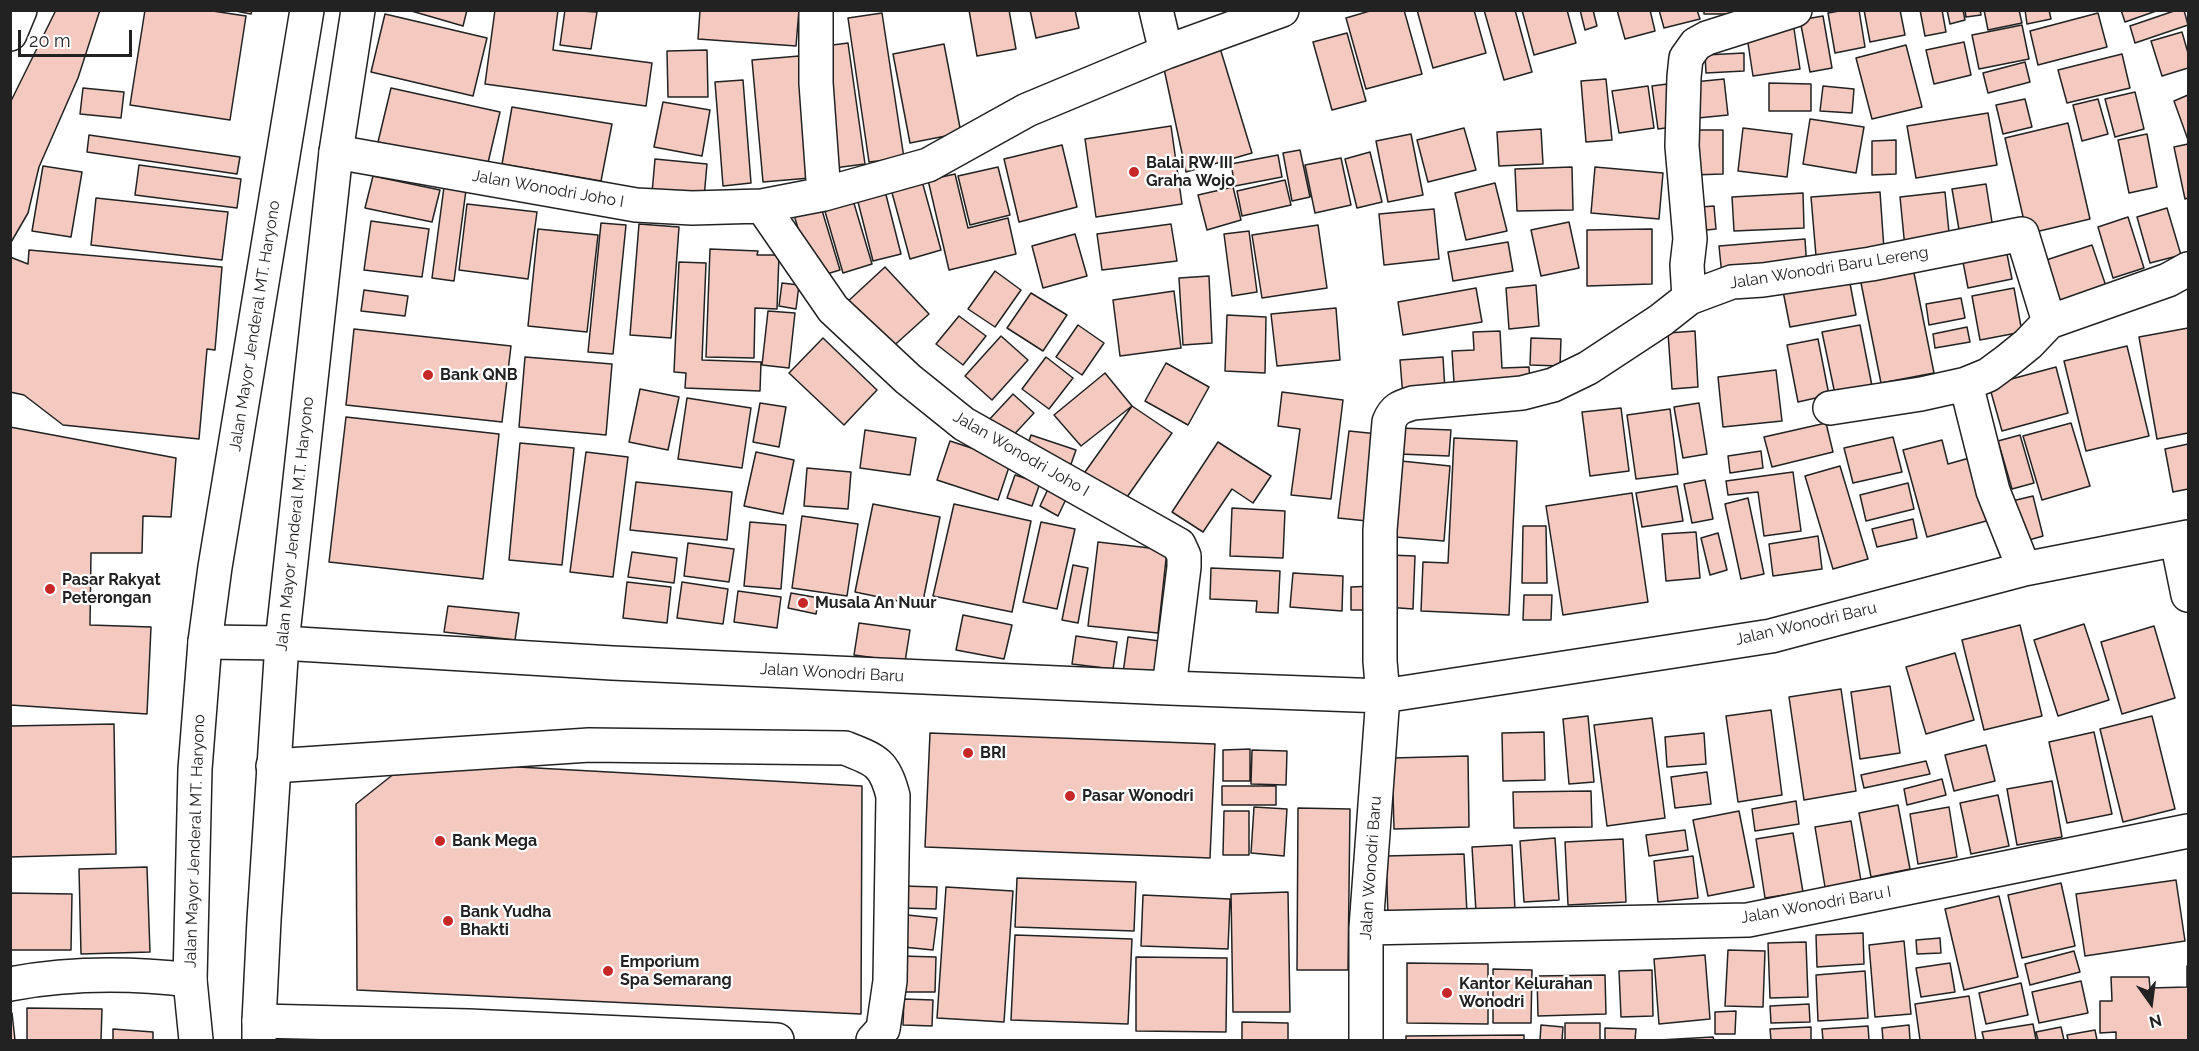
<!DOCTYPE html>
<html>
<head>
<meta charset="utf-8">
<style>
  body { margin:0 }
  #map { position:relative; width:2199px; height:1051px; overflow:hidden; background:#fff; font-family:Raleway,sans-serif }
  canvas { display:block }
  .frame { position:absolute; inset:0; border:12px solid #222; pointer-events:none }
  .north { position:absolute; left:2121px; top:973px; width:60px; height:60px; -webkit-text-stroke:4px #fff; paint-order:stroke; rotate:166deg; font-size:16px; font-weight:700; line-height:24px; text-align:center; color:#222 }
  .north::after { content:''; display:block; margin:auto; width:21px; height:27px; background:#222; clip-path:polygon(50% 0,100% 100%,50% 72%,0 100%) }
  .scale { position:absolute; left:18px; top:30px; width:114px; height:27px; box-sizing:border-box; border:3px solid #222; border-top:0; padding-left:8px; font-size:18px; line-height:21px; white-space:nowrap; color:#222; -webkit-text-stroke:4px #fff; paint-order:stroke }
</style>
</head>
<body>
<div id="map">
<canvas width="2199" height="1051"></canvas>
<div class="frame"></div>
<div class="north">N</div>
<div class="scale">20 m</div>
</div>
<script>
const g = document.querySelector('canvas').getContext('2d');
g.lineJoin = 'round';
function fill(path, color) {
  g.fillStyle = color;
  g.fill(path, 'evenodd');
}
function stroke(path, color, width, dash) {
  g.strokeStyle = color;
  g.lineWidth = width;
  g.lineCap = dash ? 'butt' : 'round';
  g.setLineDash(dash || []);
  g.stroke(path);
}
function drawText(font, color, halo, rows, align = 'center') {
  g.font = font + ' Raleway,sans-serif';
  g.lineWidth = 4.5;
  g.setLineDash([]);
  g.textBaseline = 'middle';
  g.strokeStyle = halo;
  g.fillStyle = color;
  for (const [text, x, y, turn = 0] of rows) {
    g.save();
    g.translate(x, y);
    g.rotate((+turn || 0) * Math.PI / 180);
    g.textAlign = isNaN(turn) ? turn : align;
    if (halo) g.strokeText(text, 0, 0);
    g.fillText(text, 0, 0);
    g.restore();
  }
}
const building = new Path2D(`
  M56,10H100L78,78L39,167L28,213L10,244V103Z
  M145,10H206L246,16L230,120L130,105Z
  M230,10H252L251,14Z
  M408,10H467L463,26Z
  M495,10H558L553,50L652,63L646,106L485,84Z
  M565,10L597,12L591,49L560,45Z
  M700,10H799L796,46L698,39Z
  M969,10H1009L1016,49L977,56Z
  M1030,10H1075L1079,28L1036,38Z
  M1373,10H1404L1422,74L1366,89L1346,18Z
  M1417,10H1474L1486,53L1433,68Z
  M1484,10H1515L1532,72L1504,80Z
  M1522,10H1567L1576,43L1534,55Z
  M1580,10H1593L1597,26L1585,30Z
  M1617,10H1650L1655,31L1625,39Z
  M1659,10H1697L1700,19L1664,28Z
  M1704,10H1737V14H1704Z
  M1845,10H1859L1865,47L1835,53L1828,13Z
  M1864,10H1900L1905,35L1870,42Z
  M1920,10H1942L1946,32L1925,36Z
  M1947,10H1963L1965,20L1950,24Z
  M1965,10H1980L1981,15L1966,17Z
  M1984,10H2019L2022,23L1988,30Z
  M2025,10H2049L2051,19L2027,24Z
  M2121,10H2159L2125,22Z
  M2177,10H2184L2188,25L2135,43L2130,26Z
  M882,13L904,158L869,162L848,18Z
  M2098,13L2107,47L2038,65L2030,31Z
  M385,14L487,38L473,96L371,72Z
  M1823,16L1832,68L1810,72L1800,20Z
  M1793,22L1800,69L1753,76L1746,30Z
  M2022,25L2029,59L1979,69L1972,35Z
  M2182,32L2188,53V68L2162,76L2151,41Z
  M1347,33L1366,101L1332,110L1313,42Z
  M1964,42L1971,75L1934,84L1926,50Z
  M848,43L865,164L834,168L817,47Z
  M944,44L961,133L910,143L893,54Z
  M1906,45L1922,107L1872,119L1856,58Z
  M1220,48L1252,153L1186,172L1163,64Z
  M707,50L708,97H668L667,51Z
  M1744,53V71L1706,73L1705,55Z
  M2122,54L2130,88L2067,103L2058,70Z
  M799,56L810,178L763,182L752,60Z
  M2025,62L2030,82L1988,93L1983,73Z
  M1606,79L1612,140L1586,142L1581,81Z
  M1724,79L1728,115L1698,118L1694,82Z
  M743,80L751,183L723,186L715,82Z
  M1769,83L1811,84V111H1769Z
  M1667,84L1673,127L1658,129L1652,86Z
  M1648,86L1654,128L1619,133L1612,91Z
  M1823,86L1854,89L1852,113L1820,111Z
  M83,88L124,92L121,118L80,114Z
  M391,88L500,112L487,167L378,142Z
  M2135,92L2144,129L2115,137L2105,99Z
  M2188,95V140L2174,101Z
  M2025,99L2032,127L2003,134L1996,105Z
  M2098,99L2108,134L2082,141L2073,105Z
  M663,102L710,110L702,156L654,147Z
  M512,107L612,124L601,181L502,164Z
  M1988,113L1997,165L1916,178L1907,126Z
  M1810,119L1864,127L1856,173L1803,164Z
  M2068,123L2090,219L2027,234L2005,138Z
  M1171,126L1182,204L1096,217L1085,139Z
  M1464,128L1476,170L1428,182L1417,140Z
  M1743,128L1792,134L1787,177L1738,171Z
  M1541,129L1543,164L1499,166L1497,132Z
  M1692,130H1723V174L1692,175Z
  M1411,134L1423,195L1388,202L1376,141Z
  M2147,134L2157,187L2129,193L2118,140Z
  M89,135L240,157L237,174L87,152Z
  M1896,140V174L1872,175V141Z
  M2188,144V198L2185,199L2174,147Z
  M1062,145L1077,207L1019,222L1004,159Z
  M1300,150L1310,197L1292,201L1283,153Z
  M1370,152L1382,202L1357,208L1345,159Z
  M1278,155L1282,177L1235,186L1231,164Z
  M1341,158L1351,205L1315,213L1305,165Z
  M655,159L707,164L704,198L652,193Z
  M139,165L241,179L237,208L135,195Z
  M43,166L82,172L71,237L32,231Z
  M998,167L1010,215L970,225L958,176Z
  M1572,167L1573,210L1517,211L1515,169Z
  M1595,167L1663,173L1659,219L1591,213Z
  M955,174L968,228L1008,218L1016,254L949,270L928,180Z
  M373,176L440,190L432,222L365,208Z
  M1285,180L1291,205L1242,216L1237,191Z
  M922,181L941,250L910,259L891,189Z
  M1495,183L1507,231L1466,240L1455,193Z
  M1986,184L1994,235L1961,241L1952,189Z
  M444,187L466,190L454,281L432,278Z
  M884,187L901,254L873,261L856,194Z
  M1233,187L1241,220L1207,230L1198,195Z
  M1880,192L1884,249L1816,256L1811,197Z
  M1945,192L1951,253L1906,258L1900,197Z
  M1803,193L1804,228L1734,231L1732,197Z
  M96,198L228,212L222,260L91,245Z
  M853,200L872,264L843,273L824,208Z
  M467,204L537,212L528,279L459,270Z
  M1714,206L1716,229L1689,232L1687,208Z
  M821,207L840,270L813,278L794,215Z
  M2167,208L2181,255L2150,263L2137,217Z
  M1434,209L1439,259L1384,265L1379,214Z
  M2128,217L2144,268L2113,278L2098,227Z
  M371,221L429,229L422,277L364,270Z
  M1569,222L1579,268L1541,276L1531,230Z
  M601,223L626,225L613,354L588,352Z
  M639,224L679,227L671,338L630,335Z
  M1171,224L1177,261L1102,270L1097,234Z
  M1318,225L1327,288L1262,298L1252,235Z
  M538,229L598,235L587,332L528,326Z
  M1652,229V284L1587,286V230Z
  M1249,231L1257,292L1232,296L1224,234Z
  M1075,234L1087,276L1043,288L1032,246Z
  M1805,239L1807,270L1722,276L1719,246Z
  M1508,242L1513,271L1453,281L1448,252Z
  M2092,245L2109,295L2045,317L2028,266Z
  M710,249L758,251L757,255H779L777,309L755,308L754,358L706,357Z
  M29,250L222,267L215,350L207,349L199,439L63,425L24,395L10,392V257L28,264Z
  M2007,254L2012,279L1968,288L1963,262Z
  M679,262L706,263L702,360L761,362L760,391L685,388L686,373L674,372Z
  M885,267L929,314L888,351L845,304Z
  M1913,268L1934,373L1881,383L1860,278Z
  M995,271L1021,290L995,327L968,309Z
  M1209,276L1212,343L1183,345L1179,278Z
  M1849,278L1856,315L1790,327L1783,291Z
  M782,283L799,285L796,309L779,306Z
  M1536,285L1539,326L1509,329L1506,288Z
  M1476,288L1482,322L1403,335L1398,302Z
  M2014,288L2022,332L1980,340L1972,296Z
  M364,290L408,296L405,316L361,311Z
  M1174,291L1181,348L1120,356L1113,300Z
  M1031,293L1067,315L1043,351L1007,328Z
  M1961,298L1965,318L1929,325L1926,304Z
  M1336,308L1340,360L1277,366L1271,314Z
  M768,311L795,313L789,368L762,365Z
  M1227,315L1266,317L1265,373L1225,371Z
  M959,316L986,336L963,365L936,344Z
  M1078,325L1104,343L1082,375L1056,357Z
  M1860,325L1873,391L1836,399L1822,332Z
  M1967,327L1970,342L1935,348L1933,334Z
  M2188,328V433L2157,439L2139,337Z
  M354,329L511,346L502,422L346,405Z
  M1500,331L1502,368L1529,367L1531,394L1455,398L1452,351L1474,350L1473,332Z
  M1695,331L1698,387L1672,389L1668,333Z
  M1001,336L1028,360L992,400L965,376Z
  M823,338L877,390L844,425L789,373Z
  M1531,338L1561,339L1560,366L1530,365Z
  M1818,339L1829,395L1798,402L1787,345Z
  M2127,346L2149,436L2086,451L2064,361Z
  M525,357L612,364L606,435L519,427Z
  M1046,357L1073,378L1049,409L1022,389Z
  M1443,357L1446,408L1404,410L1400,360Z
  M1166,363L1209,387L1188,425L1145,401Z
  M2056,367L2068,413L2002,431L1989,385Z
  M1776,370L1782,421L1723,427L1718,377Z
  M1105,373L1132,406L1081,446L1054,415Z
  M640,389L679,397L668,450L629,442Z
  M1282,392L1343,400L1331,499L1291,495L1300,429L1278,426Z
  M1013,394L1034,413L1008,441L987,422Z
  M687,398L751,408L742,468L678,459Z
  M760,403L786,407L779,447L753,442Z
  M1699,403L1707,454L1683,458L1674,407Z
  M1132,406L1172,433L1120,507L1080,479Z
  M1621,408L1629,471L1590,476L1582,412Z
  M1670,409L1678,474L1636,479L1627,415Z
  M346,417L499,434L483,579L329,562Z
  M1826,423L1833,452L1772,467L1764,437Z
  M2071,423L2090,486L2042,500L2023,436Z
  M10,427L176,458L171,517L143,516L142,553H91L90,625L151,627L147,714L10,705Z
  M1400,428L1451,430L1449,456L1399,454Z
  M865,430L916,438L910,475L860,468Z
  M1349,431L1388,435L1377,522L1338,518Z
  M1031,435L1076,450L1070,467L1025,453Z
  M2020,435L2034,483L2012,489L1998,441Z
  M1893,437L1902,472L1853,483L1844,448Z
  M1454,438L1517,441L1509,615L1421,611L1423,562L1448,563Z
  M1942,440L1948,464L1973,457L1990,520L1927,537L1903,450Z
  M950,441L1011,461L998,500L937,480Z
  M1218,442L1271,476L1253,503L1232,489L1203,532L1172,512Z
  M520,443L574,448L562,565L509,560Z
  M2188,444V489L2173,492L2165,449Z
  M1761,451L1763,468L1730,473L1728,456Z
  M586,452L628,457L613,577L570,572Z
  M756,452L794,460L783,514L744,506Z
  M1401,461L1450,466L1444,541L1395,537Z
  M1840,466L1868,559L1833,569L1805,476Z
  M807,468L851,472L848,509L804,506Z
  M1793,472L1801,531L1764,536L1758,492L1728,495L1726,481Z
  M1015,475L1040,483L1032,506L1007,498Z
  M1705,480L1713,519L1692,523L1684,484Z
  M636,482L732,492L727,540L630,530Z
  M1908,483L1914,509L1866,521L1860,495Z
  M1677,486L1683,521L1642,527L1636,493Z
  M1049,487L1068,495L1058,516L1040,506Z
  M1632,493L1648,602L1563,615L1546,506Z
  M2033,496L2043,536L2022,542L2012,501Z
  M1748,498L1764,574L1741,579L1725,504Z
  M873,504L940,517L922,606L855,592Z
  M954,504L1031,521L1012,612L933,596Z
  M1232,508L1285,511L1283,558L1230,556Z
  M802,516L858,524L847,596L792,588Z
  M1913,519L1917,538L1877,547L1872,529Z
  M750,522L786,525L781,589L744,586Z
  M1041,522L1075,529L1057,609L1023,602Z
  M1523,526H1546L1547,583H1522Z
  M1696,532L1700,578L1666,581L1662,534Z
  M1718,533L1727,570L1710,575L1701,538Z
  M1818,536L1822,569L1773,576L1769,544Z
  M1098,542L1167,550L1158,633L1088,626Z
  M688,543L734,549L729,582L684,576Z
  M632,552L677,558L674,583L628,577Z
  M1389,555L1415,556L1413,609L1386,607Z
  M1073,565L1088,568L1078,623L1062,620Z
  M1211,568L1280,571L1278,613L1256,612L1257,601L1210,599Z
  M1293,573L1343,576L1342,611L1290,607Z
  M627,582L671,587L667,623L623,618Z
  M682,582L728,589L723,624L677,618Z
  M1373,586L1374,610H1351V587Z
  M738,591L781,597L777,628L734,622Z
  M791,593L819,598L816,614L788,608Z
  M1524,595H1552L1551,620H1523Z
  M448,606L519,613L515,640L444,632Z
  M963,615L1012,625L1004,659L956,650Z
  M859,623L910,630L905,662L854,655Z
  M2084,624L2109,700L2058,716L2034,640Z
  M2020,625L2042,716L1984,730L1962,640Z
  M2154,626L2175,698L2122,714L2101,642Z
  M1076,636L1117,642L1113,669L1072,664Z
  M1128,637L1168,642L1163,678L1123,673Z
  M1955,653L1974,720L1926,734L1906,667Z
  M1890,686L1900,753L1860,759L1851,692Z
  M1841,689L1856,791L1804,800L1789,697Z
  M1771,710L1782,795L1738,802L1726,716Z
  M1588,716L1594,782L1569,784L1563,719Z
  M2152,716L2175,809L2123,822L2100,729Z
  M1652,718L1665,818L1607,826L1594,725Z
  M114,724L116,854L10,857V726Z
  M1544,732L1545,780L1503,781L1502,733Z
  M2094,732L2112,814L2067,823L2049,742Z
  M930,733L1215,744L1210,858L925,847Z
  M1704,733L1706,764L1667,767L1665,737Z
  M1986,745L1995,781L1954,791L1945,755Z
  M1250,749V781H1223V750Z
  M1252,750L1287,751L1286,785L1251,784Z
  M1468,756L1469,827L1394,829L1392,758Z
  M410,761L862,786L861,1014L357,990L356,804Z
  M1926,761L1930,774L1864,788L1861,775Z
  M1707,772L1711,804L1675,808L1671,777Z
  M1942,779L1946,795L1907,805L1904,789Z
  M2052,781L2062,837L2017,845L2007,789Z
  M1222,786H1276V805H1222Z
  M1591,791L1592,827L1514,828L1513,792Z
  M1998,795L2009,846L1971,854L1960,803Z
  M1796,801L1799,824L1755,831L1752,809Z
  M1898,805L1910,869L1871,877L1859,813Z
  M1254,807L1287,809L1284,856L1251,853Z
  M1949,807L1957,857L1918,864L1910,814Z
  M1298,808L1350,809L1348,970H1297Z
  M1224,811H1249V855H1223Z
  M1739,811L1754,887L1708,896L1693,820Z
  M1851,821L1861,881L1825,887L1815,827Z
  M1685,830L1688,850L1649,856L1646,835Z
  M1793,833L1803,892L1765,898L1756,839Z
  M1555,838L1559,900L1524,902L1520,841Z
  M1623,839L1626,902L1568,905L1565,842Z
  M1512,845L1515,911L1476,912L1472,847Z
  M1464,854L1467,913L1388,916L1386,856Z
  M1693,856L1698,898L1658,902L1654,861Z
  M147,867L150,952L81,954L79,869Z
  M1017,878L1136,882L1134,931L1015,927Z
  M2176,880L2185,941L2085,956L2076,894Z
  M2061,883L2075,946L2022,958L2008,895Z
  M903,886L937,887L936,909L903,908Z
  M946,887L1013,891L1004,1022L937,1018Z
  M1288,892L1290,1012H1233L1231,894Z
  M10,893L72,894L71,950H10Z
  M1143,895L1230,899L1228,949L1141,946Z
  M1999,896L2018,977L1964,990L1945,909Z
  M907,915L937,918L933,950L903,947Z
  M1863,933L1864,964L1817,967L1816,935Z
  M1015,935L1132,939L1128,1024L1011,1020Z
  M1940,938L1941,953L1917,954L1916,940Z
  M1904,941L1911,1014L1875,1017L1869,945Z
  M1806,942L1808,997L1770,998L1768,943Z
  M1728,950L1765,951L1763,1007L1725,1006Z
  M2074,951L2080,972L2030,985L2025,964Z
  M1705,955L1710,1019L1659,1024L1654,959Z
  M902,956L936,957L935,992H901Z
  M1136,957L1227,958L1226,1032L1136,1031Z
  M1407,963L1488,964V1024L1407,1023Z
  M1950,963L1955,992L1921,997L1916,968Z
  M2187,966H2188V1040H2116V1032L2100,1033V1001H2112L2111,977H2149L2150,988L2187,987Z
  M1493,969L1532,970L1531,1023H1493Z
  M1652,970L1653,1016L1621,1017L1619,971Z
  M1865,971L1868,1018L1818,1021L1816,975Z
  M1605,975L1606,1014L1538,1016L1537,976Z
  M2081,981L2088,1013L2039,1023L2032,992Z
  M2021,983L2028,1015L1986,1024L1979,993Z
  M1969,996L1976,1040H1920L1915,1004Z
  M904,999L933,1000L932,1026L903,1025Z
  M1809,1004L1810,1022L1771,1023L1770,1006Z
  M27,1008L102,1009L101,1040H27Z
  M1736,1011L1735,1034H1715V1012Z
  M12,1013L15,1040H10V1014Z
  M1242,1022L1288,1023V1040H1242Z
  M1565,1023H1600V1040H1565Z
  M2033,1024L2036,1040H1984L1982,1032Z
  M1541,1025L1563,1027L1562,1040H1540Z
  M1909,1025L1910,1040H1883L1882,1028Z
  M1868,1026L1869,1040H1823L1822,1029Z
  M1811,1027V1040H1771L1770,1029Z
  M2061,1027L2064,1040H2038L2036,1032Z
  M1605,1028L1636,1029L1635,1040H1605Z
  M113,1029L153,1032V1040H113Z
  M2095,1030L2097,1040H2068L2067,1035Z
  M1524,1035V1040H1406V1036Z
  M1713,1037L1714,1040H1659Z`);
const minor = new Path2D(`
  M816,10V83L824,194
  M1156,10L1166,52
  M10,34L20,10
  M336,152L636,205L692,208L762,206L824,194L928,165L1027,110L1166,52L1282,10
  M762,206L833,309L908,379L964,424L1179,545L1184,556V567L1169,688
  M1689,298L1687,265L1690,239L1682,146L1684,77L1686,58L1696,44L1707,38L1795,10
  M1966,384L1993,491L2024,569
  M1830,408L1921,394L1966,384L1988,375L2007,361L2028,344L2049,322L2168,280L2188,269
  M2177,541L2188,595
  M205,642L282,643L612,663L1169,688L1383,696L1771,636L2024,569L2188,537
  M273,766L589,745L845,748C876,760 885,763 893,796L890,981L883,1029L873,1040
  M1366,928L1748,920L2188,831
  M10,984C69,973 131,973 190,980
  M259,1021L469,1026L777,1040
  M1366,1040V928L1383,696L1380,661V530L1389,422C1394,409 1400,407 1413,403L1522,393L1553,385L1588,368L1661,320L1689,298L1732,282L1763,280L1871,264L2022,234L2049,322`);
const highway = new Path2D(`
  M196,1040L190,980L195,769L205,642L215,567L307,10
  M259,1040V1021L264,920L282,643L336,152L358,10`);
const markers = [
  [1134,172,6,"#c62828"],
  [428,375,6,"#c62828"],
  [50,589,6,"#c62828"],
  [803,603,6,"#c62828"],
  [968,753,6,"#c62828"],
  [1070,796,6,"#c62828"],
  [440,841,6,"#c62828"],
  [448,921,6,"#c62828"],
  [608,971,6,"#c62828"],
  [1447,993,6,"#c62828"]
];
const poiNames = [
  ["Balai RW III",1146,163],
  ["Graha Wojo",1146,181],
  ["Bank QNB",440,375],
  ["Pasar Rakyat",62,580],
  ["Peterongan",62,598],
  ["Musala An Nuur",815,603],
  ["BRI",980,753],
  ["Pasar Wonodri",1082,796],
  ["Bank Mega",452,841],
  ["Bank Yudha",460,912],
  ["Bhakti",460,930],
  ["Emporium",620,962],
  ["Spa Semarang",620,980],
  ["Kantor Kelurahan",1459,984],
  ["Wonodri",1459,1002]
];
const streetNames = [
  ["Jalan Wonodri Joho I",548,189,10],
  ["Jalan Wonodri Baru Lereng",1829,268,-9],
  ["Jalan Mayor Jenderal MT. Haryono",255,326,-81],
  ["Jalan Wonodri Joho I",1021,454,30],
  ["Jalan Mayor Jenderal M.T. Haryono",295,524,-84],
  ["Jalan Wonodri Baru",1806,624,-13],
  ["Jalan Wonodri Baru",832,673,3],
  ["Jalan Mayor Jenderal MT. Haryono",195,841,-88],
  ["Jalan Wonodri Baru",1371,868,-86],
  ["Jalan Wonodri Baru I",1816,905,-10]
];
fill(building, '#f3c9c0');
stroke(building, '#222', 1.5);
stroke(minor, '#222', 36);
stroke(highway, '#222', 36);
stroke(minor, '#fff', 33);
stroke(highway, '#fff', 33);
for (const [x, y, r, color] of markers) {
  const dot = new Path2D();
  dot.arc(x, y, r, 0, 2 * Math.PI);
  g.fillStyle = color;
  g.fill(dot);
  stroke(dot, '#fff', 2);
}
drawText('bold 16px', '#222', '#fff', poiNames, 'left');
drawText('16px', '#222', '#fff', streetNames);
</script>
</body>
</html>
